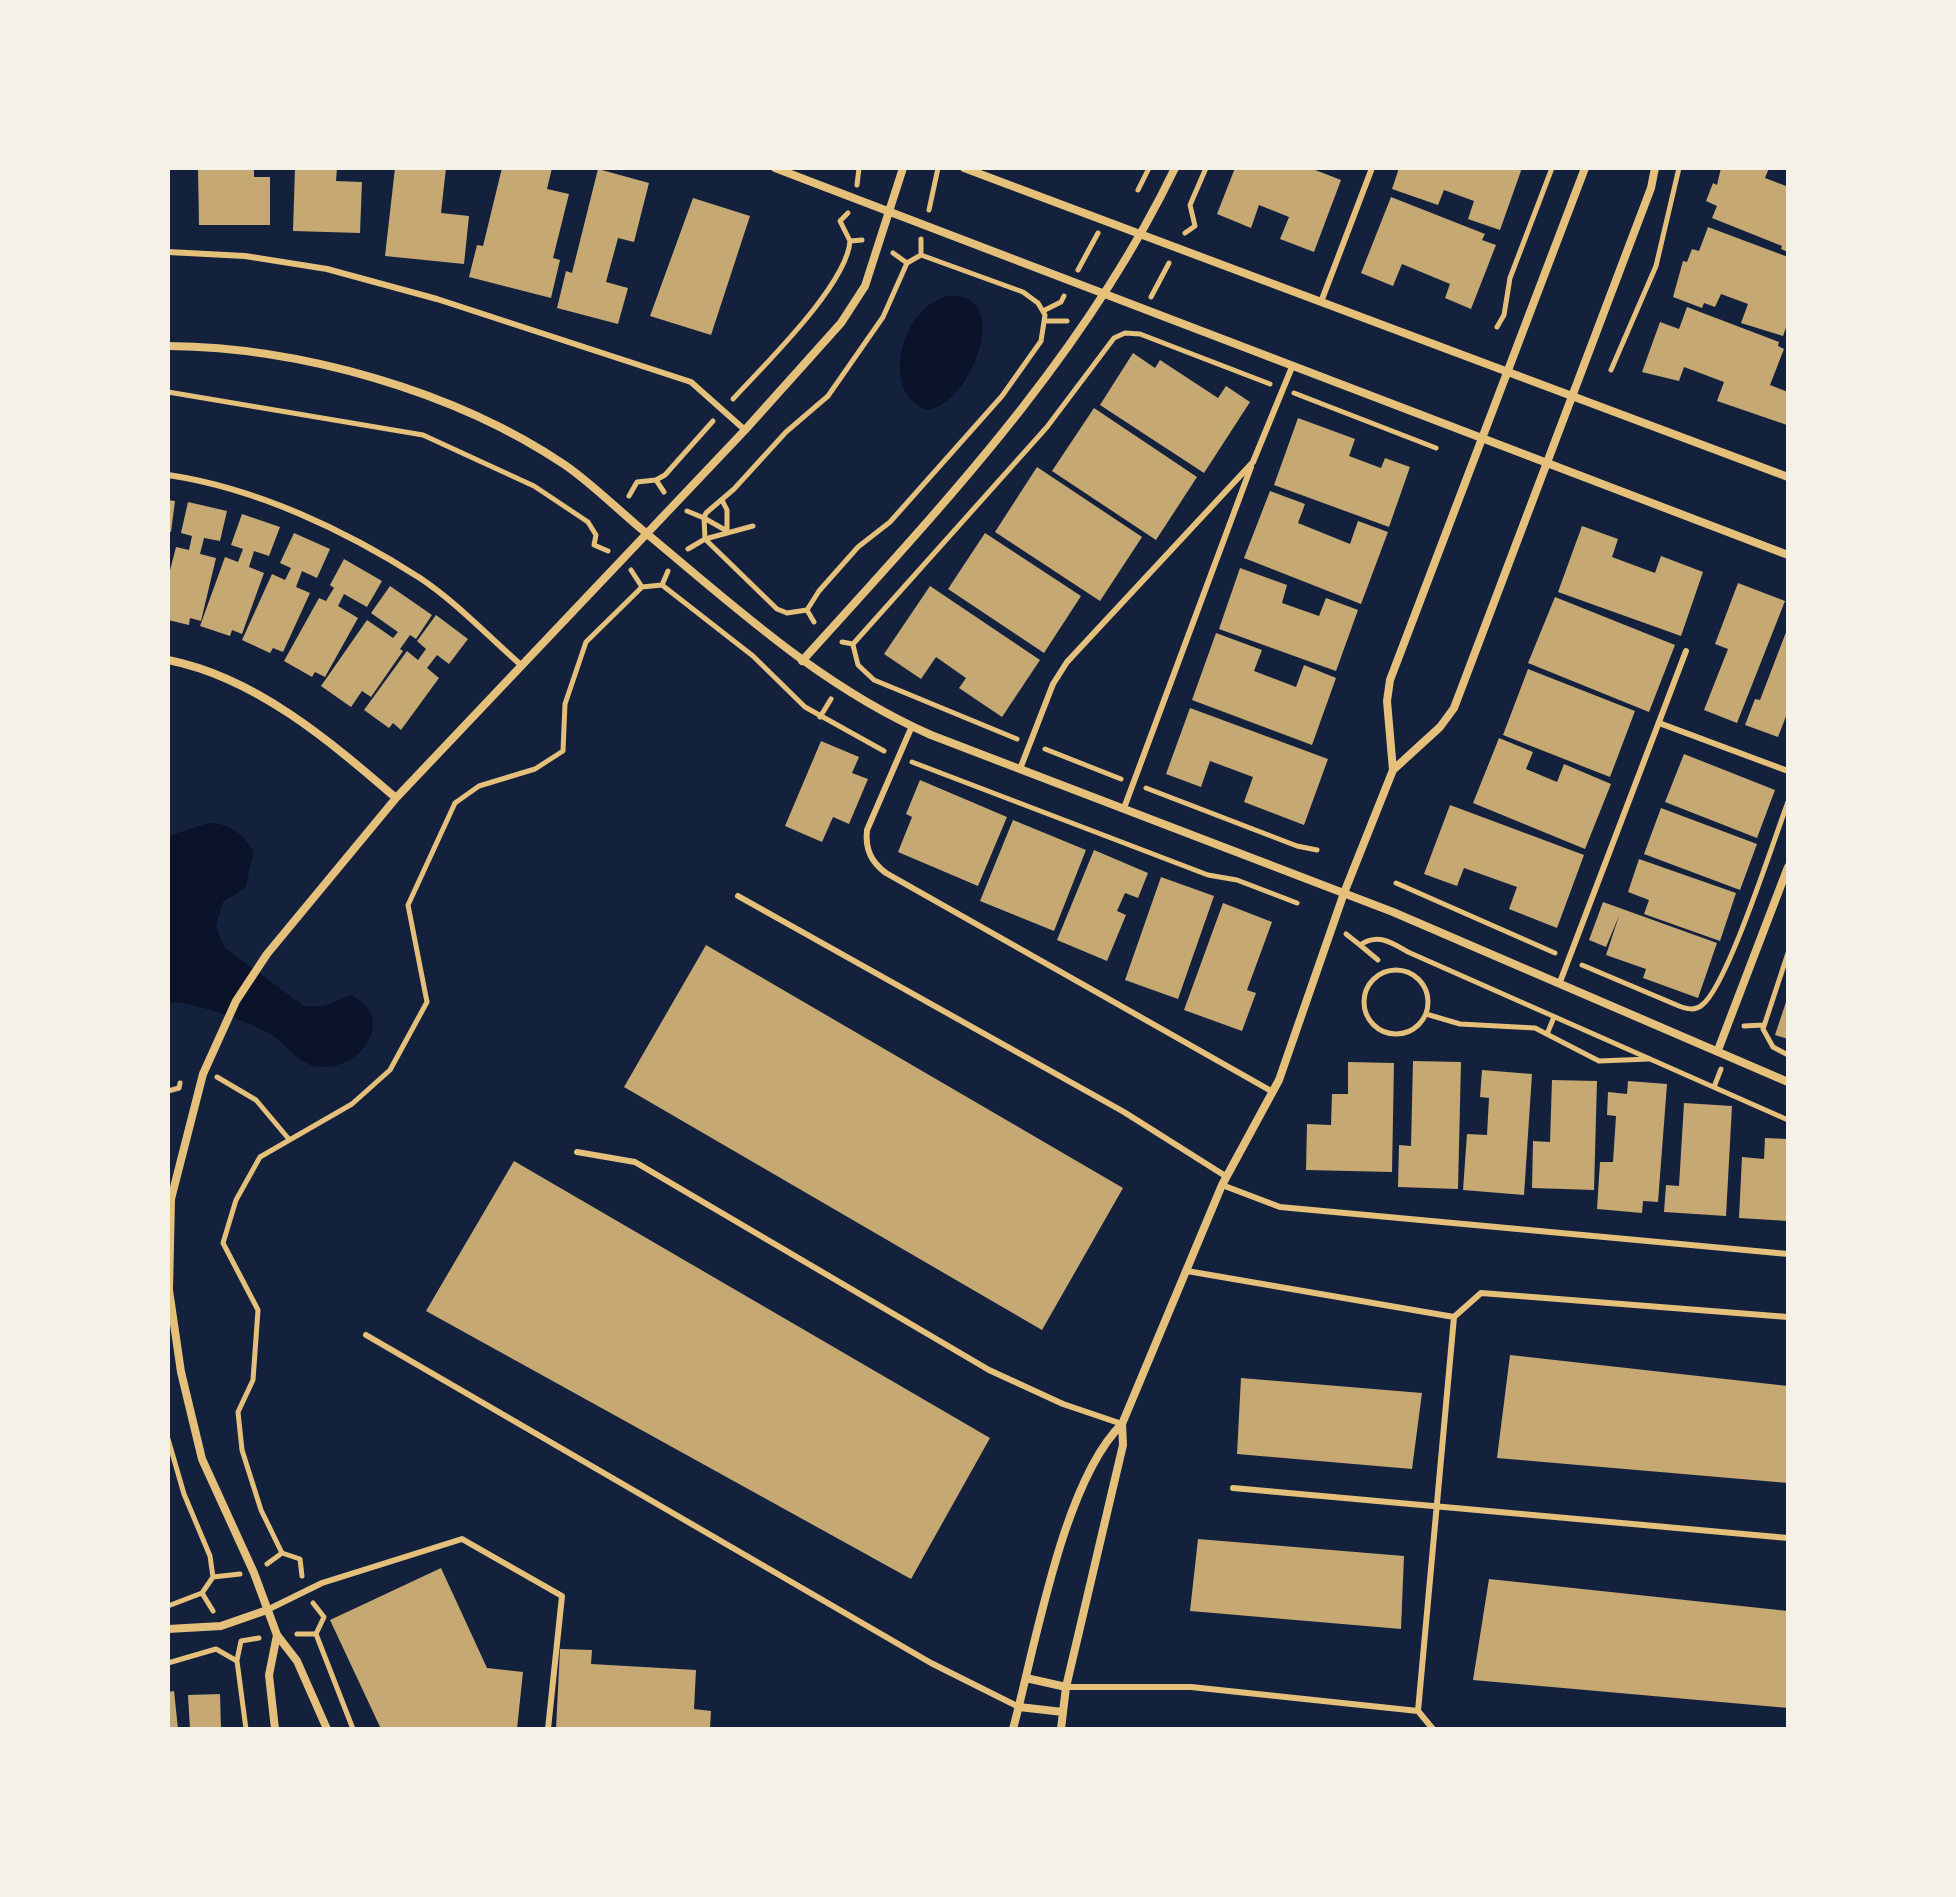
<!DOCTYPE html>
<html>
<head>
<meta charset="utf-8">
<style>
  body { margin:0 }
  #map { position:relative; width:1956px; height:1897px; overflow:hidden; background:#14213d; font-family:Bitter,serif }
  canvas { display:block }
  .frame { position:absolute; inset:0; border:170px solid #f6f1e7; pointer-events:none }
</style>
</head>
<body>
<div id="map">
<canvas width="1956" height="1897"></canvas>
<div class="frame"></div>
</div>
<script>
const g = document.querySelector('canvas').getContext('2d');
g.lineJoin = 'round';
function fill(path, color) {
  g.fillStyle = color;
  g.fill(path, 'evenodd');
}
function stroke(path, color, width, dash) {
  g.strokeStyle = color;
  g.lineWidth = width;
  g.lineCap = dash ? 'butt' : 'round';
  g.setLineDash(dash || []);
  g.stroke(path);
}
const water = new Path2D(`
  M948,296C1016,291 970,408 926,410C877,390 904,304 948,296Z
  M209,823C232,824 242,833 254,852L245,888L223,902L216,926L224,947L304,1006H324L351,995C396,1017 364,1067 324,1067C299,1068 288,1044 268,1033C245,1020 194,1002 168,1002V836Z`);
const building = new Path2D(`
  M198,168H254V177H270V225H199Z
  M295,168H337L336,181L362,182L360,233L293,231Z
  M395,168H446L441,213L469,216L464,264L385,256Z
  M502,168H552L547,189L569,194L553,258L560,260L551,298L469,277L477,245L483,246Z
  M1235,168H1310L1341,180L1314,252L1280,239L1289,217L1259,205L1251,228L1217,214Z
  M1399,168H1522L1500,230L1468,219L1474,201L1444,190L1438,205L1392,189Z
  M1721,168H1769L1765,178L1786,186L1788,180V252L1781,249L1782,246L1712,218L1717,206L1706,201L1713,183L1717,185Z
  M598,169L649,183L634,242L618,238L606,282L628,288L618,324L557,308L566,271L572,273Z
  M1391,197L1485,234L1482,240L1496,245L1471,309L1445,298L1450,284L1402,264L1393,286L1361,273Z
  M693,198L750,216L711,335L650,316Z
  M1708,227L1788,257V322L1783,336L1741,323L1748,304L1721,294L1715,307L1704,303L1702,308L1673,297L1683,261L1687,262L1692,249L1699,251Z
  M1687,307L1779,342L1778,346L1784,349L1770,385L1788,392L1787,425L1717,401L1724,382L1684,367L1679,381L1642,372L1660,322L1679,329Z
  M1133,353L1155,368L1160,360L1218,398L1226,386L1250,402L1204,473L1100,405Z
  M1094,408L1197,477L1156,540L1052,471Z
  M1298,418L1355,439L1349,456L1381,468L1385,458L1410,467L1389,527L1274,485Z
  M1037,467L1142,537L1100,601L995,532Z
  M1270,491L1305,504L1298,523L1350,544L1358,521L1388,532L1361,604L1244,558Z
  M168,500L175,501L171,532L168,531Z
  M188,502L227,511L220,541L204,538L200,554L216,558L201,621L190,618L189,625L168,620V578L176,547L189,550L192,536L181,533Z
  M242,514L280,527L269,556L254,551L249,567L264,573L242,634L232,630L230,636L200,626L225,557L238,562L243,549L231,545Z
  M1582,526L1618,539L1612,557L1655,573L1661,556L1703,572L1681,636L1558,592Z
  M294,533L330,549L317,578L302,571L296,587L310,593L283,652L273,648L270,653L242,640L272,574L285,580L291,568L280,563Z
  M985,533L1081,596L1044,653L948,589Z
  M344,559L382,581L367,607L344,594L338,606L358,618L325,677L315,672L312,677L284,661L319,598L326,601L334,588L330,585Z
  M1240,568L1287,585L1282,603L1319,616L1326,598L1358,610L1336,671L1219,629Z
  M1738,583L1785,601L1737,723L1704,710L1728,649L1715,644Z
  M390,586L432,615L416,639L410,635L400,649L403,651L371,697L362,691L351,707L321,686L367,620L393,638L398,632L371,613Z
  M930,586L1040,660L1002,717L959,688L966,678L936,657L921,679L884,654Z
  M1555,597L1675,645L1649,712L1528,663Z
  M436,615L468,639L449,664L437,655L427,668L439,678L401,730L393,723L389,728L364,710L407,651L418,660L426,649L417,641Z
  M1788,627V711L1778,737L1745,725L1755,699L1760,700Z
  M1216,633L1262,650L1254,671L1296,687L1304,665L1336,678L1312,745L1192,700Z
  M1528,669L1635,711L1610,777L1503,735Z
  M1190,708L1328,759L1304,825L1244,802L1253,777L1210,761L1201,787L1166,774Z
  M1499,738L1533,752L1526,769L1557,782L1564,764L1611,784L1585,849L1473,803Z
  M821,741L859,757L852,773L868,779L849,824L833,817L822,842L785,826Z
  M1684,754L1775,790L1757,838L1665,802Z
  M920,780L1007,817L978,886L898,852L912,817L906,814Z
  M1450,805L1584,855L1557,928L1509,909L1517,887L1464,868L1457,886L1424,874Z
  M1661,808L1757,844L1740,890L1644,854Z
  M1013,820L1086,850L1054,931L980,901Z
  M1094,850L1148,873L1138,898L1125,893L1117,911L1126,915L1107,961L1057,940Z
  M1639,859L1736,893L1720,941L1644,914L1649,900L1628,892Z
  M1161,877L1214,896L1178,999L1125,980Z
  M1603,902L1717,943L1698,998L1643,978L1646,969L1606,955L1619,916L1606,947L1589,940Z
  M1223,903L1272,922L1247,990L1256,993L1242,1031L1184,1010Z
  M706,945L1123,1188L1042,1330L624,1087Z
  M1787,999H1788V1039L1775,1035Z
  M1413,1061L1461,1062L1458,1189L1398,1187L1399,1145L1411,1146Z
  M1348,1062L1394,1063L1392,1172L1306,1170L1307,1124L1331,1125L1332,1094H1348Z
  M1482,1070L1532,1074L1524,1195L1463,1190L1467,1134L1487,1135L1489,1098L1480,1097Z
  M1552,1080L1597,1081L1594,1190L1532,1188L1533,1141L1550,1142Z
  M1628,1081L1667,1084L1658,1202L1643,1201L1642,1213L1597,1209L1600,1162H1613L1616,1116L1607,1115L1608,1092L1627,1094Z
  M1684,1103L1732,1106L1726,1216L1664,1212L1666,1185L1679,1186Z
  M1765,1138L1788,1139V1221L1739,1218L1742,1157L1764,1159Z
  M514,1161L990,1438L911,1579L426,1311Z
  M1510,1355L1788,1386V1483L1497,1458Z
  M1241,1378L1422,1393L1412,1469L1237,1454Z
  M1198,1539L1404,1556L1401,1629L1190,1611Z
  M441,1568L487,1668L523,1672L517,1729H381L330,1620Z
  M1489,1579L1788,1611V1708L1473,1680Z
  M560,1649L592,1650L591,1664L696,1670L694,1709L711,1711L710,1729H556Z
  M174,1691L178,1729H168V1692Z
  M220,1694L221,1729H190L188,1695Z`);
const path = new Path2D(`
  M857,185L859,168
  M1138,190L1149,168
  M929,210L938,168
  M848,213L840,221L850,241L862,240
  M1185,233L1195,226L1190,205L1206,168
  M893,253L907,263L921,255V239
  M1078,270L1098,233
  M1151,297L1169,263
  M1043,311L1061,302L1064,296
  M1046,321H1067
  M1497,327L1504,315L1510,278L1552,168
  M1611,370L1656,266L1679,168
  M168,392L423,435L534,486L588,522L596,535L594,545L608,551
  M1294,393L1436,448
  M733,399C764,365 847,285 850,241
  M656,480L665,475L713,421
  M629,496L637,482L656,480L664,492
  M722,500L727,510V531L704,518L706,513L734,489L786,432L828,396L883,317L907,263
  M687,511L704,518L705,539L753,526
  M688,549L705,539L777,609L787,613L807,610L814,622
  M631,570L642,587
  M662,585L753,656L805,707L884,751
  M807,610L819,591L858,547L890,522L1002,396L1041,341L1045,315L1038,303L1023,292L921,255
  M842,642L853,644L1047,427L1114,338L1125,333L1140,334L1270,384
  M853,645L858,665L874,680L1017,739
  M820,717L831,699
  M1045,749L1121,779
  M912,762L1208,875L1237,880L1297,903
  M1146,788L1297,846L1317,850
  M1396,883L1555,953
  M1346,934L1360,945C1378,933 1391,942 1408,952L1788,1120
  M1360,945L1378,960
  M1788,953L1763,1029L1773,1047L1788,1055
  M1582,965L1679,1006C1687,1009 1695,1011 1702,1005C1727,987 1774,839 1788,802
  M1364 1002a32 32 0 1 1 64 0a32 32 0 1 1-64 0Z
  M1426,1014L1460,1024L1535,1028L1599,1061L1649,1059
  M1744,1026L1763,1025
  M1547,1034L1554,1017
  M217,1077L256,1100L288,1138
  M1714,1087L1721,1069
  M168,1091L179,1088L180,1083
  M168,1439L184,1494L210,1556L213,1577L202,1593L168,1606
  M267,1564L282,1553
  M302,1576L300,1559L282,1553L261,1510L242,1450L238,1412L253,1380L258,1310L223,1243L236,1200L260,1157L352,1104L390,1070L427,1002L408,905L455,803L479,786L535,769L563,751L565,704L586,642L642,587L662,585L668,571
  M213,1577L240,1574
  M202,1593L213,1611
  M313,1603L324,1617L316,1634L353,1729
  M297,1634H316
  M237,1660L241,1641L259,1638
  M168,1663L216,1649L237,1661L246,1729`);
const service = new Path2D(`
  M168,252L245,256L327,269L437,299L691,382L745,430
  M1321,302L1372,168
  M168,475C256,488 345,530 420,578C456,602 489,637 521,665
  M1659,723L1788,771
  M912,726L867,830C865,849 871,862 886,873L1273,1092
  M1020,769L1053,684L1067,662L1253,462L1292,367
  M1124,808L1251,467
  M738,896L1124,1112L1227,1177
  M1560,982L1686,651
  M577,1152L635,1162L989,1370L1063,1404L1122,1424
  M1222,1185L1280,1207L1788,1254
  M1187,1271L1454,1317L1481,1293L1788,1317
  M366,1335L931,1663L1019,1707
  M1233,1488L1788,1538
  M267,1610L322,1583L462,1539L562,1596L548,1729
  M1066,1687H1191L1418,1711L1433,1729
  M1418,1711L1454,1317`);
const minor = new Path2D(`
  M775,168L1788,555
  M964,168L1788,477
  M168,346C300,347 455,391 565,465C591,483 615,507 640,528C732,604 819,686 931,735L1393,912L1788,1082
  M168,660C255,677 330,741 396,798
  M802,661C941,507 1084,357 1175,168
  M1393,770L1440,727L1454,708L1651,188L1655,168
  M1718,1050L1788,867
  M168,1629L221,1626L267,1610
  M1026,1678L1066,1687
  M1019,1707L1063,1712
  M275,1729L269,1675L277,1635
  M327,1729L297,1661L277,1635L254,1573L202,1459L181,1372L169,1290L171,1199L203,1074L236,1001L267,954L396,798L745,430L841,323L865,286L903,168
  M1013,1729C1035,1648 1063,1481 1122,1424L1222,1185L1279,1080L1344,893L1393,770L1387,701L1390,680L1585,168
  M1061,1729L1066,1687L1123,1445L1122,1424`);
fill(water, '#0b132b');
fill(building, '#c6a872');
stroke(path, '#e5c07b', 5);
stroke(service, '#e5c07b', 6);
stroke(minor, '#e5c07b', 8);
</script>
</body>
</html>
